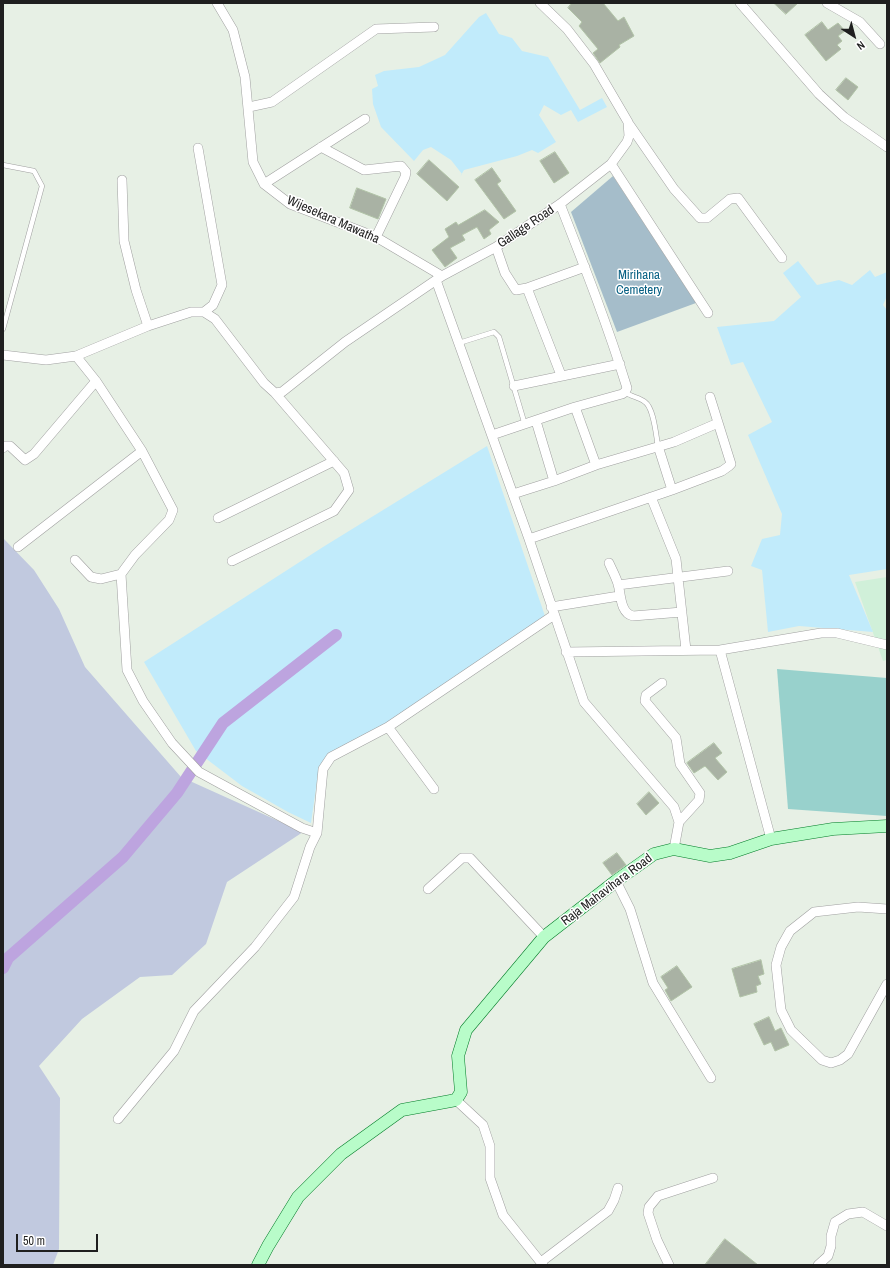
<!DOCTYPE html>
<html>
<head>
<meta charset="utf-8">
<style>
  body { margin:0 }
  #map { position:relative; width:890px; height:1268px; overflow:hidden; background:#e7f0e5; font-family:"Archivo Narrow",sans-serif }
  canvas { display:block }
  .frame { position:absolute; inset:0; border:4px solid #1f1f1f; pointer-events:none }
  .north { position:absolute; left:834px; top:16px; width:40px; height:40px; -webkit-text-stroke:3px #fff; paint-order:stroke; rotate:144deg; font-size:11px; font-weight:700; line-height:16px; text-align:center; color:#1f1f1f }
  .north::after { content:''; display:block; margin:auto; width:14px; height:18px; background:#1f1f1f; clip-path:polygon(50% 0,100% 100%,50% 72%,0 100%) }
  .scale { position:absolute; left:16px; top:1234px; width:82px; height:18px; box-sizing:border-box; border:2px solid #1f1f1f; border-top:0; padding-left:5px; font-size:12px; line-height:14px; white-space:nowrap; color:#1f1f1f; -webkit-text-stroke:3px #fff; paint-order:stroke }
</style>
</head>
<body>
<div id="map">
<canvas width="890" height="1268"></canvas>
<div class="frame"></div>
<div class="north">N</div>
<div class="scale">50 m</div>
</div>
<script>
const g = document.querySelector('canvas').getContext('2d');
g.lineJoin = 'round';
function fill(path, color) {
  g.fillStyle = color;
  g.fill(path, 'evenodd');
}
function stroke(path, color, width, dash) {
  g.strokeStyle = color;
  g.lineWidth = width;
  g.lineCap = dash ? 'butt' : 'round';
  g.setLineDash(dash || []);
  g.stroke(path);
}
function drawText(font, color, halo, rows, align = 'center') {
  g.font = font + ' "Archivo Narrow",sans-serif';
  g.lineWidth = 3;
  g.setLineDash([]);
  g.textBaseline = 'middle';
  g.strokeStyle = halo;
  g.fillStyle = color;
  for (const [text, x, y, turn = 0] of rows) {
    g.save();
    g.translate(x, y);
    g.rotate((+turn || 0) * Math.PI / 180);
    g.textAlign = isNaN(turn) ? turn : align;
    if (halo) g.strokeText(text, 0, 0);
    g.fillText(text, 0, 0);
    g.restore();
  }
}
const farmland = new Path2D(`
  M887,577V660L883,661L855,582Z`);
const forest = new Path2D(`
  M777,669L887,678V816L788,809Z`);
const wetland = new Path2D(`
  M3,538L34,570L59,609L85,667L181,777L303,832L227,882L206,944L172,975L140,977L82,1019L39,1066L60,1098L59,1249L53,1265H3Z`);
const cemetery = new Path2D(`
  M613,176L696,303L617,332L571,212Z`);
const park = new Path2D(`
  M486,13L499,34L512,38L522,51L548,57L580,110L602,98L607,107L578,122L571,110L561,115L544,105L539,115L556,142L538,153L532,150L517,156L464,170L460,177L462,174L451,160L431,147L423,150L414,161L381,127L373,104L372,89L378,86L375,75L384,71L419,67L445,55L479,17Z
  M798,261L817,285L839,280L852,285L870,270L875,277L887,272V296L883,305L887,310V569L849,575L873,632L799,626L768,632L762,570L751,566L762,539L780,535L782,514L748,435L772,422L743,362L731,365L717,327L774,321L801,297L783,273Z
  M487,446L547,622L319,767L311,823L288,812L242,786L196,751L144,662L323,547Z`);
const canal = new Path2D(`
  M3,968L8,958L123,857L177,793L223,723L336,635`);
const building = new Path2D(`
  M572,3H603L618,21L624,17L634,36L619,45L620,47L600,63L593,53L598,49L579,26L582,22L568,8Z
  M774,3H798L786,14Z
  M822,22L828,30L838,23L845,31L838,36L842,41L837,45L841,49L826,61L805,35Z
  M846,78L858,87L848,100L836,90Z
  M555,152L569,173L554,183L540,161Z
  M429,160L459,187L447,201L417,174Z
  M492,168L501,181L497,184L516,211L504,219L475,180Z
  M357,188L386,199L378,219L350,208Z
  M485,210L499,222L489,230L491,234L484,239L477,227L462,235L465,240L450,248L457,258L445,267L432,250L449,237L445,229L456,222L458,225Z
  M714,743L722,753L715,758L727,772L718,780L705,766L694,773L687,763Z
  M649,792L659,803L646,815L637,804Z
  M617,853L626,865L612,875L603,863Z
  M761,960L764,974L758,976L761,984L756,986L757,992L740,997L732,969Z
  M677,966L692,987L671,1001L665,990L668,988L661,977Z
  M769,1017L775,1031L781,1028L789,1045L775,1051L771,1042L764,1045L754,1024Z
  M725,1239L758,1265H705Z`);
const lane = new Path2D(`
  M3,165L34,171L42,186L3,329
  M459,343L494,332L499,337L525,425
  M625,392C631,397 639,397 645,402C654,408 656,436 658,446`);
const street = new Path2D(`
  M217,3L233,30L245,77L253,162L264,184L290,204L376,237L442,276
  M740,3L819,94L844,117L887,147
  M827,3L860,22L880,44
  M249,107L272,102L376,29L434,27
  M629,124L674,189L700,218H707L730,199L738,198L782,258
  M321,147L364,170L401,166L406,172L405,177L376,237
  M198,148L222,285L213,305L204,312
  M611,164L708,313
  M122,180L124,241L136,290L148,326
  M264,184L365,119
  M496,247L505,273L516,290L527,288L585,267
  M436,280L529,539L584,702L674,807L679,822L674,849
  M527,288L561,375
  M3,355L46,360L76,356L148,326L191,312H204L215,319L264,383L275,393L344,473L349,490L334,511L232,561
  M514,386L620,364
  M275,393L282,392L345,342L442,276L496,247L560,204L611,164L627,142L629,136L628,122L594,64L567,29L540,3
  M575,407L596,465
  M536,421L554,481
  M492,435L575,407L622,394L625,392L627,388C608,326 584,265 560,204
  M658,446L672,490
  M3,448L5,446H10L25,460L34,454L96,381
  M513,494L554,481L596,465L674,442L718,423
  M651,497L676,559L686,650
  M218,518L334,461
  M529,539L672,490L722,471L729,466L731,464L710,397
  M18,547L142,451
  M75,560L91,577L101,579L121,574L135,555L169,520L173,510L142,451L96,381L76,356
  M609,563C612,570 616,577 618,584C621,594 620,613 633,616L682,612
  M121,574L127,670L143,701L172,743L199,772L302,828L317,833
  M618,585L728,571
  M551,607L619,596
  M720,650L771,839
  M566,652L720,650L821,633H837L887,645
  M662,683L646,695L645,701L676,738L680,764L700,793L699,800L679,822
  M388,727L420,770L434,789
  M616,881L630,909L653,983L711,1078
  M428,889L462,858H470L544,937
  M887,909L858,907L814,912L790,931L781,947L776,965L781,1010L791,1030L822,1060L831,1063L840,1060L848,1054L887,984
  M456,1100L483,1125L490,1146V1178L503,1215L543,1265
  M118,1119L174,1051L194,1011L255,947L294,897L310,847L317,833L323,769L331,757L388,727L554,615
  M541,1262L608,1211L614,1200L618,1188
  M669,1265L657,1240L648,1213L649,1207L658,1196L713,1178
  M818,1265L828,1256L831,1246V1236L835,1222L848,1214L863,1212L887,1226`);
const secondary = new Path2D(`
  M258,1265L268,1246L298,1197L341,1154L402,1110L456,1100L461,1092L458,1056L466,1030L544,937L616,881L654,854L674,849L710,856L730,853L771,839L833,829L887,826`);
const streetNames = [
  ["Wijesekara Mawatha",333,220,24],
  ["Gallage Road",526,227,-34],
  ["Raja Mahavihara Road",607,890,-37]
];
const parkNames = [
  ["Mirihana",639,276],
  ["Cemetery",639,291]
];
fill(farmland, '#d0f0d9');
fill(forest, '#98d1cc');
fill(wetland, '#c1c9df');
fill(cemetery, '#a5bdca');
fill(park, '#c1ebfb');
stroke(canal, '#bda4df', 12);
fill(building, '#a9b2a4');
stroke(building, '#b1c3a7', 1);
stroke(lane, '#a0a0a0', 5.5);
stroke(street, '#a0a0a0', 10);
stroke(secondary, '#017c27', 13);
stroke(lane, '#fff', 4.5);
stroke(street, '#fff', 9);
stroke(secondary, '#b8fcc9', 12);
drawText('13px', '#1f1f1f', '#fff', streetNames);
drawText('13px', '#076083', '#fff', parkNames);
</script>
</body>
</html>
